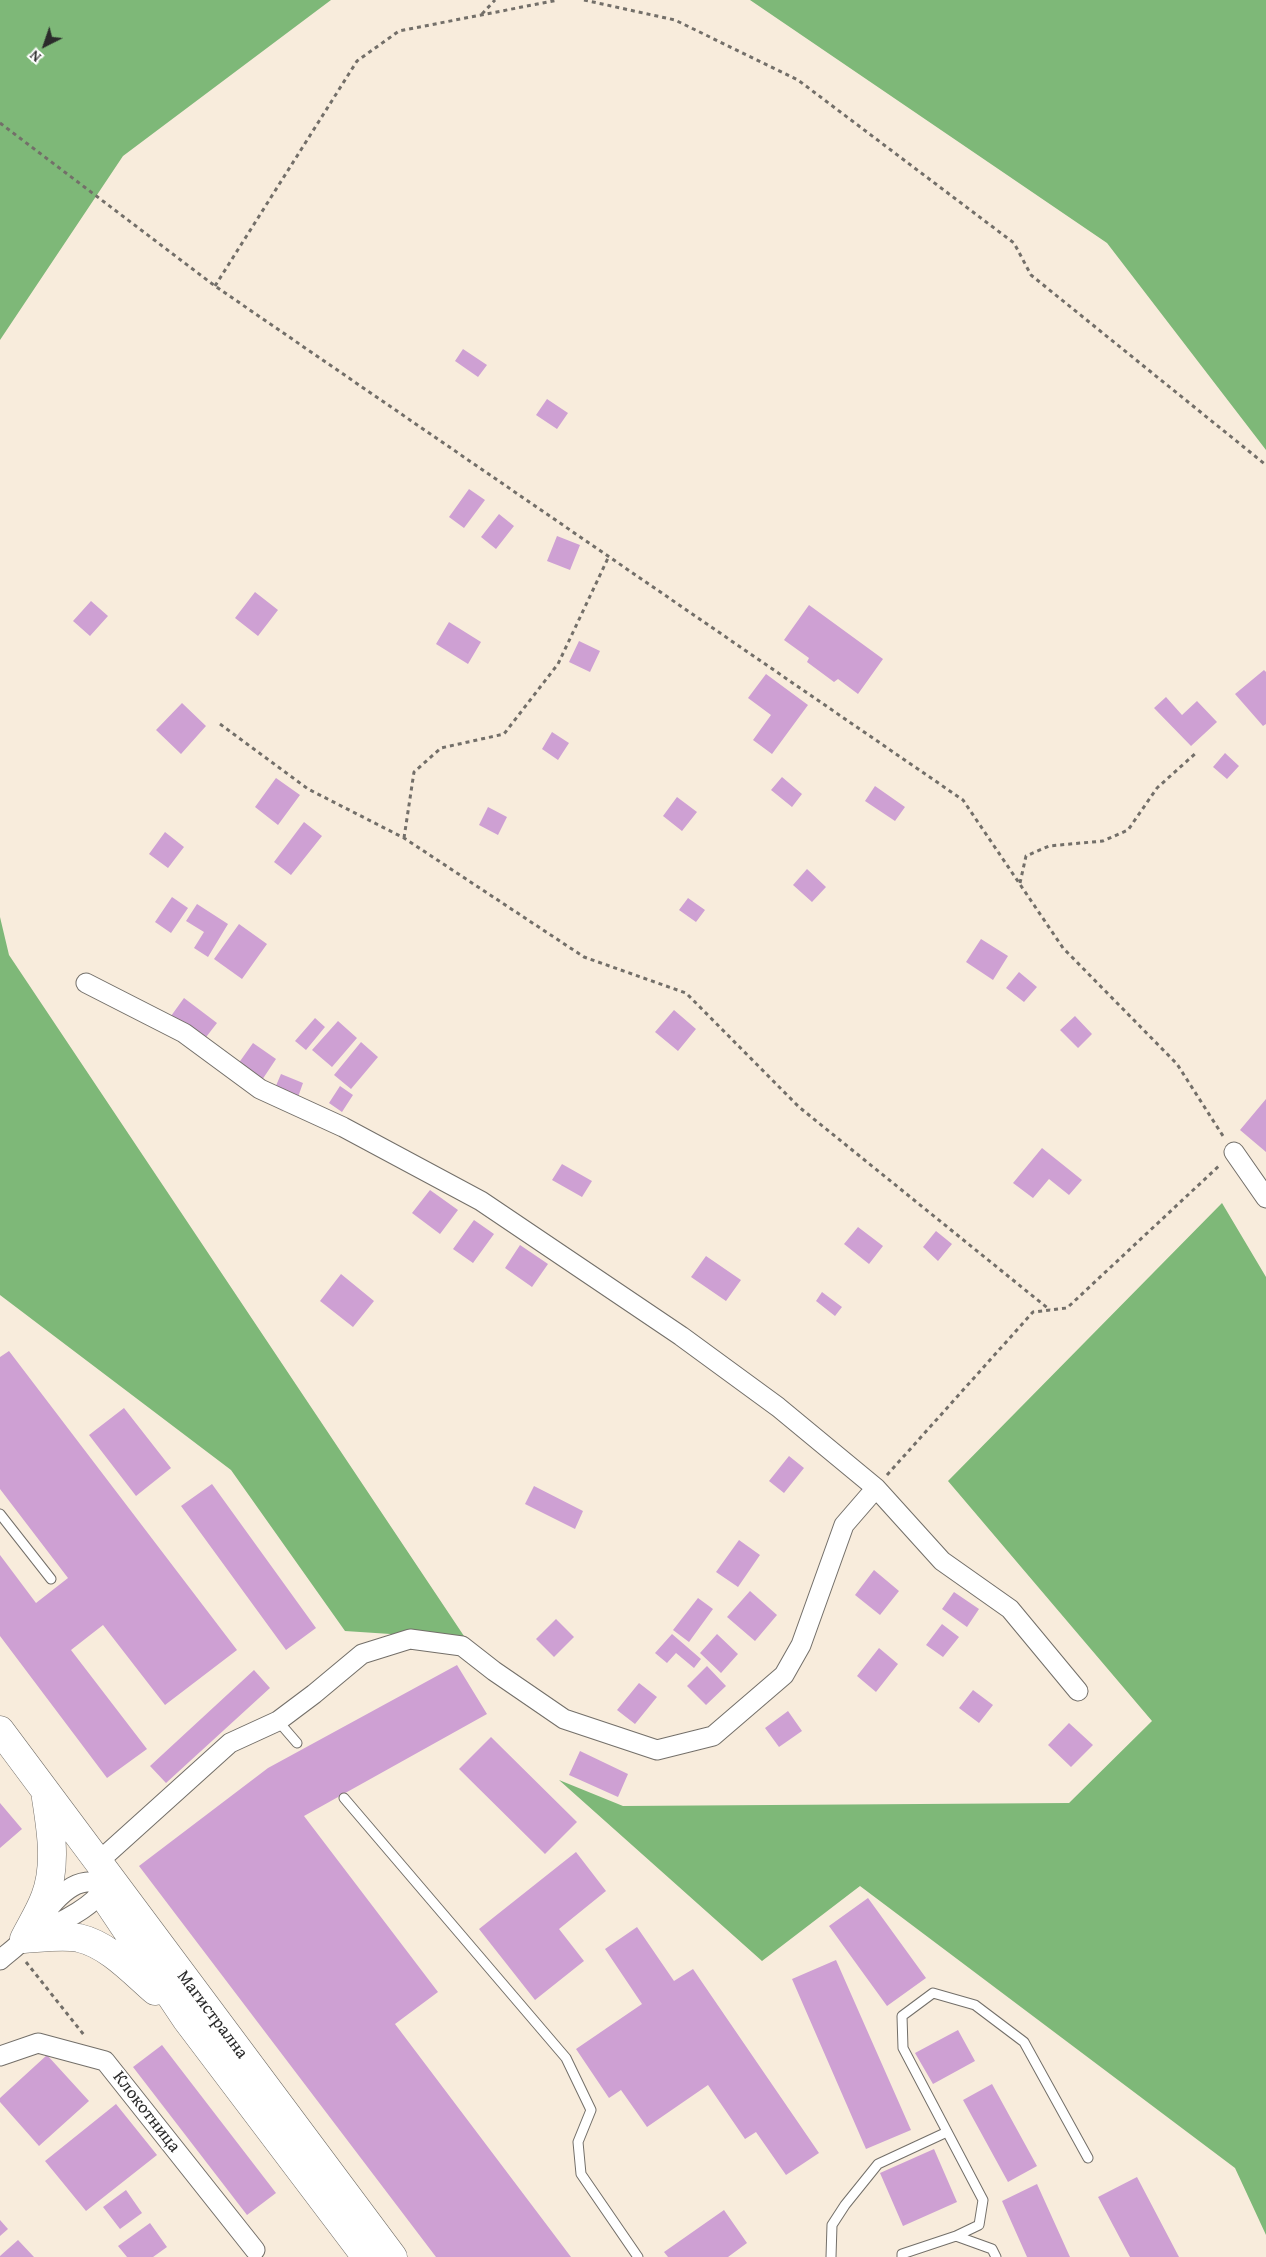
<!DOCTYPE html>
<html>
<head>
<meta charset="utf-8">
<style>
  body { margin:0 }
  #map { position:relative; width:1266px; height:2257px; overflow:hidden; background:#f8ecdc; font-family:"Gentium Book Plus",serif }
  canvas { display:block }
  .north { position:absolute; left:20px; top:20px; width:50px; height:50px; -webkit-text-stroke:4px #fff; paint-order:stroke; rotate:221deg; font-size:14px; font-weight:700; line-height:20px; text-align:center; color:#2b2b2b }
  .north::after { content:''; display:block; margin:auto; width:18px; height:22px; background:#2b2b2b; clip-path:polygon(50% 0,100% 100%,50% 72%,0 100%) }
</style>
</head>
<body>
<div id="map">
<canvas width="1266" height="2257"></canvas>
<div class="north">N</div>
</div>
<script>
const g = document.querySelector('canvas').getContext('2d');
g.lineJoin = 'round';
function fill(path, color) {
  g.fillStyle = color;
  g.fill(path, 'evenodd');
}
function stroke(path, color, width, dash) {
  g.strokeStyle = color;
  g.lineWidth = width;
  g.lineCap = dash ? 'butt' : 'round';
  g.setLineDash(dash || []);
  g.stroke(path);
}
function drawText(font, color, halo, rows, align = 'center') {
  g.font = font + ' "Gentium Book Plus",serif';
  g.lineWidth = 4;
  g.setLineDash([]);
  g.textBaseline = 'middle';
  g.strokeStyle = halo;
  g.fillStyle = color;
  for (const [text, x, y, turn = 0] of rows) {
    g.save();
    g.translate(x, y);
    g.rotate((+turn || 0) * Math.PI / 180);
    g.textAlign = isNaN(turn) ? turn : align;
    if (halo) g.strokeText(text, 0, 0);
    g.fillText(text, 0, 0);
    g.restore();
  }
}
const forest = new Path2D(`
  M0,0H331L123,156L0,340Z
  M750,0H1266V450L1107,243Z
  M0,917L9,955L466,1639L345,1631L231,1470L0,1295Z
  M1222,1203L1266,1277V2235L1235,2168L860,1886L762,1961L559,1780L623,1806L1069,1803L1152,1721L948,1481Z`);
const building = new Path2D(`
  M463,349L487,365L478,377L455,361Z
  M547,399L568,413L557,429L536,415Z
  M469,489L485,500L464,528L449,517Z
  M499,514L514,526L496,549L481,537Z
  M557,536L580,545L570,570L547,561Z
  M255,592L278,610L258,636L235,618Z
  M91,601L108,616L90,636L73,621Z
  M809,605L883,659L858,694L838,679L834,682L807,662L809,658L784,640Z
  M449,622L481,642L468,664L436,644Z
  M579,641L600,651L590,672L569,662Z
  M1264,670L1266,672V724L1263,726L1235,694Z
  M766,674L808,705L772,754L753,740L771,715L748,698Z
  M1166,697L1182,715L1197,701L1217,722L1191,746L1154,708Z
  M182,703L206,726L181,754L156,730Z
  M552,732L569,743L558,760L542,749Z
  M1225,753L1239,766L1227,779L1213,767Z
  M782,777L802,794L792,807L771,790Z
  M276,778L300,795L278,825L255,807Z
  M875,786L905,807L895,821L865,801Z
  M677,797L697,812L682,831L663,816Z
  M488,807L507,817L498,835L479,825Z
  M304,822L322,836L291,875L274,862Z
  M165,832L184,847L168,868L149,854Z
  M807,869L826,887L812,902L793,885Z
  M172,897L188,908L171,933L155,922Z
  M688,898L705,910L696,922L679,910Z
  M197,904L228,924L208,957L194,948L204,932L186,921Z
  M239,924L267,944L242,979L214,959Z
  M981,939L1008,956L993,980L966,962Z
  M1019,972L1037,987L1024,1002L1006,988Z
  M184,998L217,1023L203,1041L171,1016Z
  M674,1010L696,1029L678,1051L655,1032Z
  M1075,1016L1092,1034L1078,1048L1060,1030Z
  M315,1018L325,1027L306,1050L295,1041Z
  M338,1021L357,1038L332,1067L312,1050Z
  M361,1042L378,1057L351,1089L334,1075Z
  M253,1043L276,1059L262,1080L238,1064Z
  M281,1074L303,1083L298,1097L275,1088Z
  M340,1086L353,1095L342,1112L329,1103Z
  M1266,1099V1152L1240,1130Z
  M1042,1148L1082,1180L1069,1195L1049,1179L1033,1198L1013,1183Z
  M562,1164L592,1181L582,1197L552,1180Z
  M430,1190L458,1210L440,1234L412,1213Z
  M474,1220L494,1234L473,1263L453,1249Z
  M858,1227L883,1246L869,1264L844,1244Z
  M936,1231L952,1244L938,1261L923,1247Z
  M520,1245L548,1264L532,1287L505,1268Z
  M706,1256L741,1280L726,1301L691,1277Z
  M341,1274L374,1301L353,1327L320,1301Z
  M822,1292L842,1307L835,1316L816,1301Z
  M9,1351L237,1650L165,1705L103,1625L71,1650L147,1749L107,1778L0,1636V1555L36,1603L68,1578L0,1489V1357Z
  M124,1408L171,1468L136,1496L89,1435Z
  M789,1456L804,1468L784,1493L769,1481Z
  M212,1484L316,1628L286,1650L181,1506Z
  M534,1486L583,1511L575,1529L525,1504Z
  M739,1540L760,1555L738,1587L716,1572Z
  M874,1570L899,1591L880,1615L855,1595Z
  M750,1591L777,1615L755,1641L727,1617Z
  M954,1592L979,1609L967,1627L942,1609Z
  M698,1598L713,1609L689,1642L673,1630Z
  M556,1619L574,1637L554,1657L536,1639Z
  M942,1624L959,1637L943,1657L926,1645Z
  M672,1634L701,1659L694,1668L676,1653L667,1663L655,1653Z
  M717,1634L738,1654L721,1673L700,1653Z
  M879,1648L898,1664L876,1692L857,1676Z
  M457,1665L487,1714L304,1816L438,1992L395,2024L571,2257H436L139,1866L268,1768Z
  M707,1666L726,1686L706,1705L687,1686Z
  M254,1670L270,1688L166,1783L150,1766Z
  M639,1683L657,1697L635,1724L617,1710Z
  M973,1690L993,1705L979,1723L959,1708Z
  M788,1711L802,1731L779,1747L765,1728Z
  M1069,1723L1093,1745L1071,1767L1048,1745Z
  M491,1737L577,1822L545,1854L459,1769Z
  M580,1751L628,1774L618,1797L569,1775Z
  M0,1803L22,1829L0,1848Z
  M576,1852L606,1891L559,1929L584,1961L535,2000L479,1929Z
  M868,1898L926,1978L887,2006L829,1926Z
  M637,1927L674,1981L693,1969L819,2153L786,2175L756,2132L745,2139L708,2085L647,2127L621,2090L609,2098L576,2049L642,2004L605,1949Z
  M836,1960L911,2130L866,2149L792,1979Z
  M958,2030L975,2061L933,2084L915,2053Z
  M162,2045L276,2193L247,2215L133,2067Z
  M47,2055L89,2101L39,2146L0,2102V2098Z
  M992,2084L1037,2166L1008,2182L963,2100Z
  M116,2104L157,2155L86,2211L45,2161Z
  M934,2149L957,2202L903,2226L880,2173Z
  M1137,2177L1179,2257H1130L1098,2197Z
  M1037,2184L1070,2257H1027L1002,2201Z
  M126,2190L142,2213L120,2229L103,2207Z
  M724,2210L747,2243L728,2257H668L664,2252Z
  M0,2220L8,2229L0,2236Z
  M150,2223L167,2247L153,2257H127L118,2246Z
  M18,2240L34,2257H0V2256Z`);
const path = new Path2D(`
  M584,0L675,20L798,80L1014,243L1031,275L1266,465
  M482,14L495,0
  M0,123L215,286L963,800L1063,948L1177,1064L1223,1136
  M215,286L357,61L399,31L558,0
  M220,724L308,789L404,838L584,957L686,993L799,1107L1050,1310
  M404,838L414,772L441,748L504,734L558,664L609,556
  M1020,883L1026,856L1049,846L1103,841L1128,830L1157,788L1197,752
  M887,1475L1033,1312L1067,1308L1221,1164
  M26,1962L84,2035`);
const service = new Path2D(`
  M0,1514L51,1579
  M278,1721L297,1743
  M344,1798L566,2058L591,2110L578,2142L581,2174L638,2257
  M956,2236L979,2225L983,2200L903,2048L902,2016L933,1993L975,2005L1024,2042L1088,2158
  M831,2257L832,2225L845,2205L878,2164L947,2132
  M902,2257V2254L956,2236L992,2249L996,2257`);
const minor = new Path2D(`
  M86,983L184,1033L260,1089L343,1127L481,1201L681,1336L778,1407L876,1488L942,1561L1010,1609L1078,1691
  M1234,1152L1266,1198
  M98,1862L230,1743L278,1721L314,1694L362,1654L410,1639L462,1646L494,1671L564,1719L657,1750L713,1736L784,1675L801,1645L844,1525L876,1488
  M35,1934C54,1925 108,1903 105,1877
  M0,1960C8,1953 18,1946 26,1937C52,1907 73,1862 118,1891
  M0,2056L38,2043L105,2061L255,2250`);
const primary = new Path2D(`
  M0,1730L393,2257
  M46,1798C51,1830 57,1866 45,1897C40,1911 31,1925 24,1939C41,1938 63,1935 79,1938C109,1945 133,1972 155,1991
  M107,1901L186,2019L366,2257`);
const streetNames = [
  ["Магистрална",212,2015,53],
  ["Клокотница",146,2112,52]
];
fill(forest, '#7eb878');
fill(building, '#cea0d3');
stroke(service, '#736f69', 11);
stroke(minor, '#736f69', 21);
stroke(primary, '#736f69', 29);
stroke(path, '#736f69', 3, [4, 4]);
stroke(service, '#fff', 9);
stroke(minor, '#fff', 19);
stroke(primary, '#fff', 28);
drawText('18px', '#2b2b2b', '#fff', streetNames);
</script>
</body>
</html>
